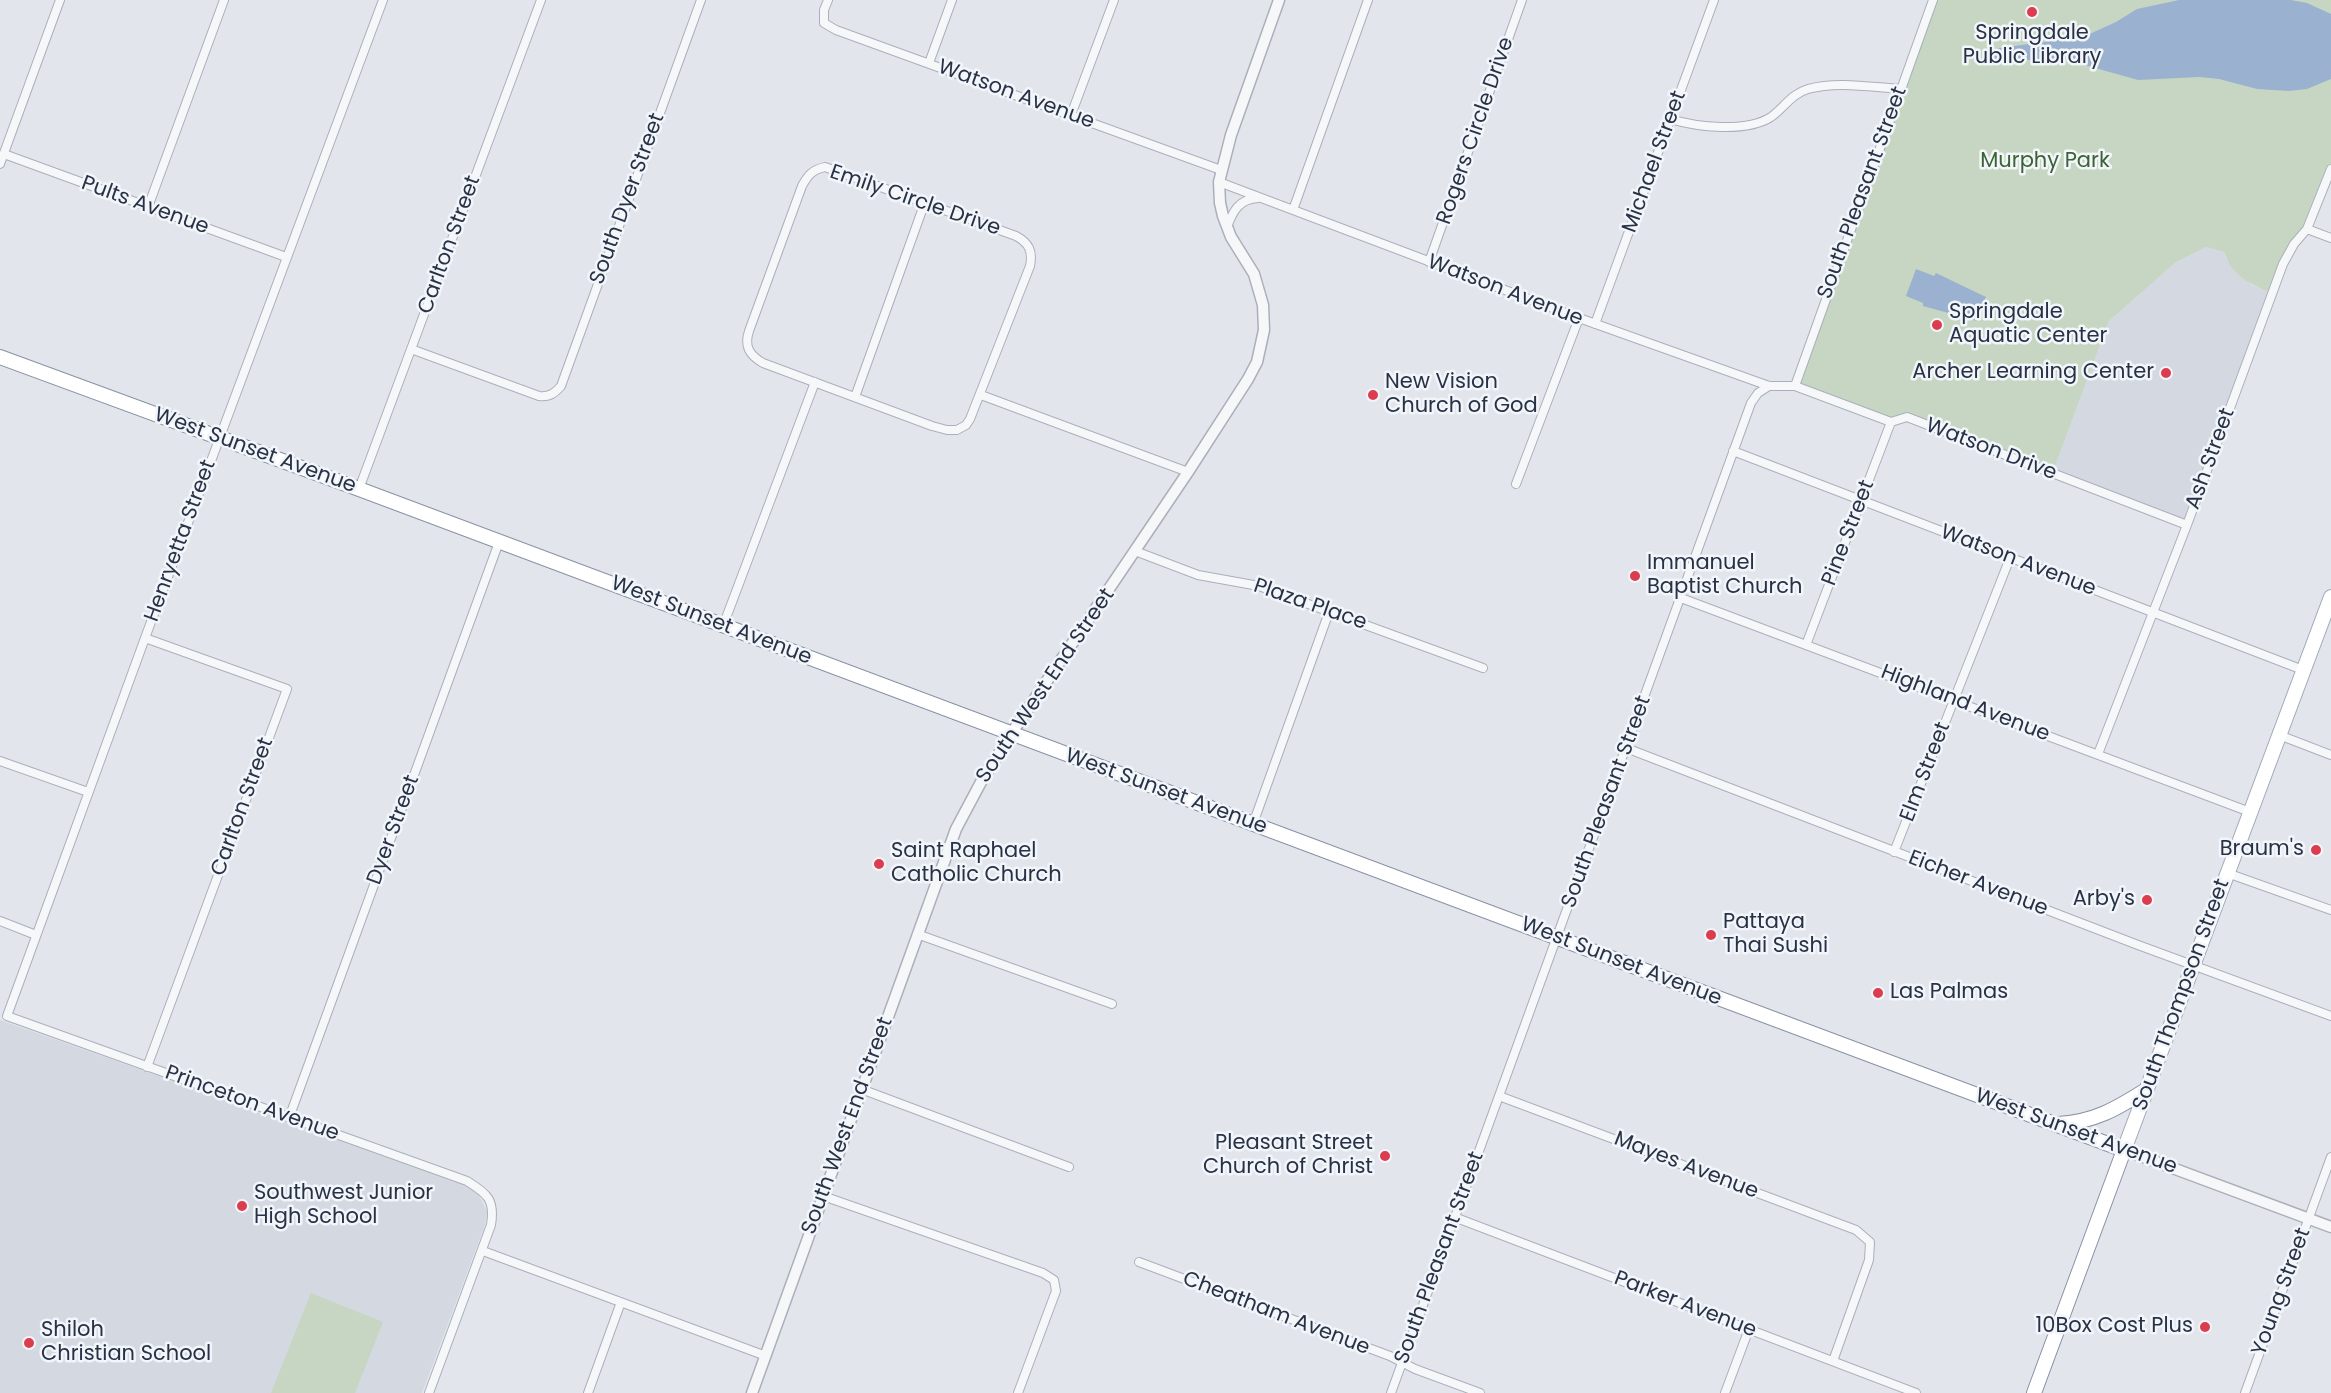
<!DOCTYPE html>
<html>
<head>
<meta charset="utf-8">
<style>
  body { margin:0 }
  canvas { display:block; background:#e2e6ec }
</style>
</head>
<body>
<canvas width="2331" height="1393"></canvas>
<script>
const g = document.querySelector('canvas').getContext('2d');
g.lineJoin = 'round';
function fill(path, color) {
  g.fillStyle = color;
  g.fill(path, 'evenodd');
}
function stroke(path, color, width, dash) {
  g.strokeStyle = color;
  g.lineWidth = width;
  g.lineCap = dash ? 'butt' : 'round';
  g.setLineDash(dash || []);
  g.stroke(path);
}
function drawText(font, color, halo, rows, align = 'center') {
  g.font = font + ' Poppins,sans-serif';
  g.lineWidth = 5;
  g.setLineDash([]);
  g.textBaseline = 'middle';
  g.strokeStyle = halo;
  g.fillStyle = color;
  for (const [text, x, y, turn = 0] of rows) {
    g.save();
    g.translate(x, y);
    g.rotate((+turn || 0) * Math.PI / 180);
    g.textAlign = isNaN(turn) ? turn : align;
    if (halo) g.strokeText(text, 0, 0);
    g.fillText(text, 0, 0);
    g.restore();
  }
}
const built = new Path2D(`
  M2206,247L2224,252L2226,259L2252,285L2272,293L2187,525L2052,474L2109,321L2176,262Z
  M0,1020L464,1184L477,1192L487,1211L485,1225L422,1393H0Z`);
const green = new Path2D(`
  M1933,0H2331V169L2307,229L2294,244L2272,293C2250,284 2232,276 2224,252L2206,247L2176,262L2109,321L2052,474L1908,417L1891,422L1795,386Z
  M311,1293L383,1322L355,1393H271Z`);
const water = new Path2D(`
  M2179,0H2291L2307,3L2331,14V79L2307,89L2289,91L2257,89L2219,79L2199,77L2138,80L2063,59L1993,61V49L2085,36L2116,22L2137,9Z
  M1916,269L1934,276L1936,273L1986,297L1977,321L1923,306V303L1906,296Z`);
const minor = new Path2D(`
  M383,0L145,638L7,1016L467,1181C488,1194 495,1200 491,1225L429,1393
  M828,0L824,10V23L836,30L1221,170
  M929,63L952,0
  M1071,115L1114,0
  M1670,119C1697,127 1746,133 1771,117C1784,108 1791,94 1808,89C1837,81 1870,87 1900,89
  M4,154L286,257
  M0,164L60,0
  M825,167L1016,236C1029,243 1033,251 1030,266L970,419L966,425L957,430H947L932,426L763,363C749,355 744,346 749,331L802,186C808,175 812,170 825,167Z
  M1219,182L1579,318L1769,386H1795L1891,422L1907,417L2187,525
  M148,207L224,0
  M1293,210L1368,0
  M1227,227C1233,211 1239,199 1258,198
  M2307,229L2331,238
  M1429,262L1522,0
  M1595,324L1714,0
  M411,349L539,396C549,397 554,394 561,386L701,0
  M1795,386L1933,0
  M981,395L1188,472
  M855,397L925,202
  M1733,451L2303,670
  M1516,484L1579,318
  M359,489L541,0
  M1135,551L1198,575L1259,586L1483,668
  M1681,598L2250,812
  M723,626L815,382
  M145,638L287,689L147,1067
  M1806,645L1891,422
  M2279,735L2331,755
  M1626,748L2138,945L2331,1016
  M2098,754L2187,525L2283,264L2294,244L2307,229L2331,169
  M0,761L88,792
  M1253,824L1329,612
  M1894,852L2010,558
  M2227,873L2331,910
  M0,921L36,935
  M917,934L1112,1004
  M861,1089L1069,1167
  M1499,1096L1856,1230L1870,1242L1869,1260L1833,1361
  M289,1118L499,542
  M823,1196L1043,1273L1054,1280L1056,1291L1018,1393
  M1454,1217L1916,1393
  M483,1251L766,1356
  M1139,1262L1390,1356L1415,1369L1480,1393
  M588,1393L621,1302
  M1391,1393L1751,403L1758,393L1769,386
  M1725,1393L1749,1329
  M2245,1393L2331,1157`);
const tertiary = new Path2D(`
  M2124,1150L2331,1227
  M752,1393L956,829L981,782L1011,734L1188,472L1248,379L1257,362L1264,330L1263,305L1254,274L1231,237L1223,216L1220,203L1219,182L1231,135L1279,0`);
const primary = new Path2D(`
  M2124,1150L2331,597`);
const trunk = new Path2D(`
  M0,357L359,489L2124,1150L2034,1393
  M2058,1124C2094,1122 2116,1109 2146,1090`);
const markers = [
  [2032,12,6,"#db3d4f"],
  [1937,325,6,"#db3d4f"],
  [2166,373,6,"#db3d4f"],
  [1373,395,6,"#db3d4f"],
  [1635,576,6,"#db3d4f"],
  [2316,850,6,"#db3d4f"],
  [879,864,6,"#db3d4f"],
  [2147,900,6,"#db3d4f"],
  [1711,935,6,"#db3d4f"],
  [1878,993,6,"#db3d4f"],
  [1385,1156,6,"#db3d4f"],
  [242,1206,6,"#db3d4f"],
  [2205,1327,6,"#db3d4f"],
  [29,1343,6,"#db3d4f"]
];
const poiNames = [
  ["Springdale",2032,34,"center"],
  ["Public Library",2032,58,"center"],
  ["Springdale",1949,313],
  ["Aquatic Center",1949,337],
  ["Archer Learning Center",2154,373,"right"],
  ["New Vision",1385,383],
  ["Church of God",1385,407],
  ["Immanuel",1647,564],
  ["Baptist Church",1647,588],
  ["Braum's",2304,850,"right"],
  ["Saint Raphael",891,852],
  ["Catholic Church",891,876],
  ["Arby's",2135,900,"right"],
  ["Pattaya",1723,923],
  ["Thai Sushi",1723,947],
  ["Las Palmas",1890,993],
  ["Pleasant Street",1373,1144,"right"],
  ["Church of Christ",1373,1168,"right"],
  ["Southwest Junior",254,1194],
  ["High School",254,1218],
  ["10Box Cost Plus",2193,1327,"right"],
  ["Shiloh",41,1331],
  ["Christian School",41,1355]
];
const streetNames = [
  ["Watson Avenue",1016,95,20],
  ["Rogers Circle Drive",1476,131,-71],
  ["Michael Street",1655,162,-70],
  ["South Pleasant Street",1863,193,-70],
  ["South Dyer Street",628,199,-70],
  ["Emily Circle Drive",915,201,19],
  ["Pults Avenue",145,206,20],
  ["Carlton Street",450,245,-70],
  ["Watson Avenue",1505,291,21],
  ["Watson Drive",1991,450,21],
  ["West Sunset Avenue",255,451,20],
  ["Ash Street",2211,459,-70],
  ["Pine Street",1849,533,-69],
  ["Henryetta Street",181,541,-70],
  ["Watson Avenue",2018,561,21],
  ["Plaza Place",1310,605,19],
  ["West Sunset Avenue",711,621,21],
  ["South West End Street",1046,686,-56],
  ["Highland Avenue",1965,704,21],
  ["Elm Street",1926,772,-69],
  ["West Sunset Avenue",1166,792,20],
  ["South Pleasant Street",1607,802,-70],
  ["Carlton Street",243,807,-70],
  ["Dyer Street",394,830,-70],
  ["Eicher Avenue",1978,884,21],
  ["West Sunset Avenue",1621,962,21],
  ["South Thompson Street",2182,995,-70],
  ["Princeton Avenue",252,1104,20],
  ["South West End Street",848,1126,-70],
  ["West Sunset Avenue",2076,1132,20],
  ["Mayes Avenue",1686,1166,21],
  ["South Pleasant Street",1440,1258,-70],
  ["Young Street",2282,1292,-70],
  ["Parker Avenue",1685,1305,21],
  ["Cheatham Avenue",1276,1314,21]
];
const parkNames = [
  ["Murphy Park",2045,162]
];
fill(built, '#d4d8e1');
fill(green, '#c7d6c2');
fill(water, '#9ab2cf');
stroke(minor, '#aab0ba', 10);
stroke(tertiary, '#aab0ba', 13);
stroke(primary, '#a0a9b9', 16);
stroke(trunk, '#8892a4', 16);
stroke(minor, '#f5f7f9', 8);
stroke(tertiary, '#f5f7f9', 10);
stroke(primary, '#fff', 14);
stroke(trunk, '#fff', 14);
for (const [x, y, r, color] of markers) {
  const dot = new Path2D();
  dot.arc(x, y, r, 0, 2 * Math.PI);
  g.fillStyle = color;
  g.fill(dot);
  stroke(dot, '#f2f5f9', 2);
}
drawText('21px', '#283246', '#f2f5f9', poiNames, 'left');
drawText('21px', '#283246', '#f2f5f9', streetNames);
drawText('21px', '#3b6334', '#f2f5f9', parkNames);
</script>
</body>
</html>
